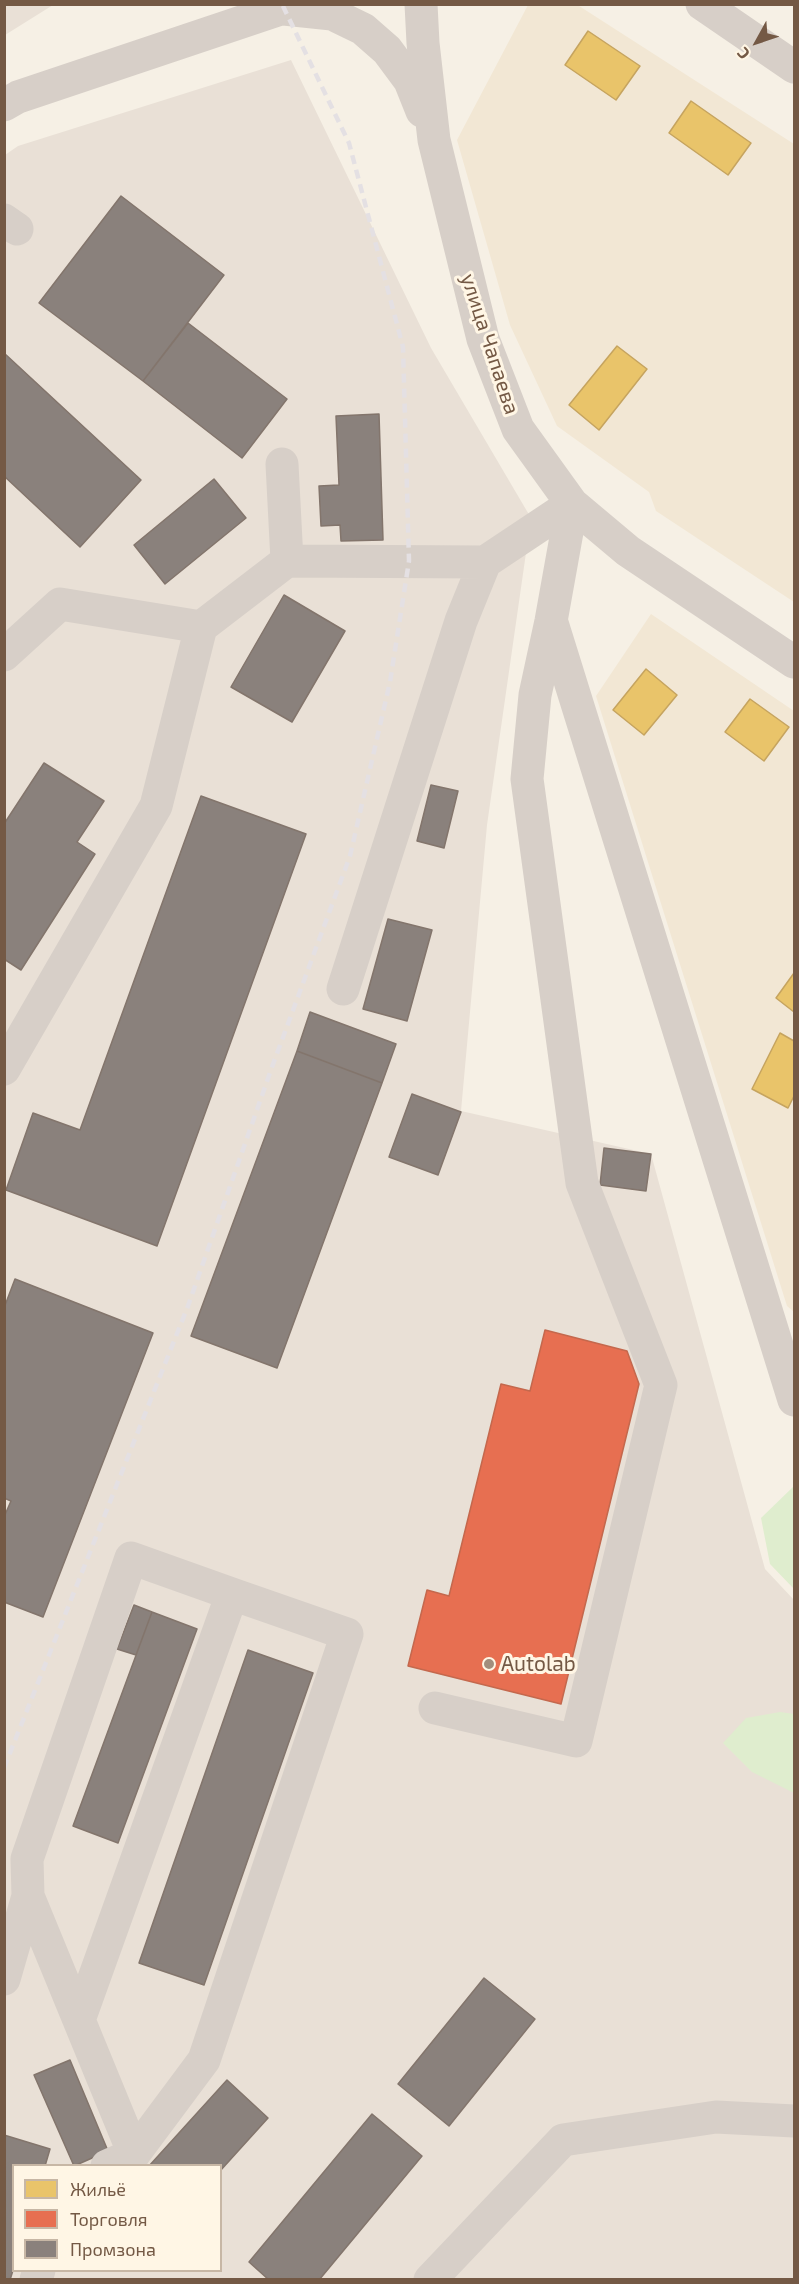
<!DOCTYPE html>
<html>
<head>
<meta charset="utf-8">
<style>
  body { margin:0 }
  #map { position:relative; width:799px; height:2284px; overflow:hidden; background:#f6f0e5; font-family:"Exo 2",sans-serif }
  canvas { display:block }
  .frame { position:absolute; inset:0; border:6px solid #745945; pointer-events:none }
  .legend { position:absolute; left:12px; top:2164px; width:210px; height:108px; box-sizing:border-box; background:#fff6e5; border:2px solid #c7b7a5; margin:0; padding:8px 10px; list-style:none; font-size:18px; color:#745945 }
  .legend li { display:flex; align-items:center; gap:12px; height:30px }
  .legend b { width:30px; border:2px solid #c7b7a5 }
  .north { position:absolute; left:727px; top:12px; width:60px; height:60px; -webkit-text-stroke:4px #fff6e5; paint-order:stroke; rotate:230deg; font-size:16px; font-weight:700; line-height:24px; text-align:center; color:#745945 }
  .north::after { content:''; display:block; margin:auto; width:21px; height:27px; background:#745945; clip-path:polygon(50% 0,100% 100%,50% 72%,0 100%) }
</style>
</head>
<body>
<div id="map">
<canvas width="799" height="2284"></canvas>
<div class="frame"></div>
<ul class="legend">
<li><b style="height:16px;background:#e9c46a"></b>Жильё</li>
<li><b style="height:16px;background:#e76f51"></b>Торговля</li>
<li><b style="height:16px;background:#8a817c"></b>Промзона</li>
</ul>
<div class="north">С</div>
</div>
<script>
const g = document.querySelector('canvas').getContext('2d');
g.lineJoin = 'round';
function fill(path, color) {
  g.fillStyle = color;
  g.fill(path, 'evenodd');
}
function stroke(path, color, width, dash) {
  g.strokeStyle = color;
  g.lineWidth = width;
  g.lineCap = dash ? 'butt' : 'round';
  g.setLineDash(dash || []);
  g.stroke(path);
}
function drawText(font, color, halo, rows, align = 'center') {
  g.font = font + ' "Exo 2",sans-serif';
  g.lineWidth = 6;
  g.setLineDash([]);
  g.textBaseline = 'middle';
  g.strokeStyle = halo;
  g.fillStyle = color;
  for (const [text, x, y, turn = 0] of rows) {
    g.save();
    g.translate(x, y);
    g.rotate((+turn || 0) * Math.PI / 180);
    g.textAlign = isNaN(turn) ? turn : align;
    if (halo) g.strokeText(text, 0, 0);
    g.fillText(text, 0, 0);
    g.restore();
  }
}
const residential = new Path2D(`
  M576,4L794,144V602L656,511L649,492L557,426L510,325L457,140L528,5Z
  M651,614L794,711V1312L787,1306L596,696Z`);
const industrial = new Path2D(`
  M5,4H53V5L5,35Z
  M291,60L431,348L531,518L487,825L461,1111L651,1154L765,1569L794,1600V2279L5,2280V155L18,146ZM14,2166H220V2270H14Z`);
const green = new Path2D(`
  M794,1486V1589L770,1564L761,1518Z
  M780,1712L794,1714V1793L752,1772L723,1743L746,1718Z`);
const homes = new Path2D(`
  M588,31L640,66L616,100L565,65Z
  M691,101L751,143L728,175L669,133Z
  M617,346L647,369L599,430L569,405Z
  M646,669L677,695L644,735L613,710Z
  M750,699L789,727L764,761L725,732Z
  M794,973V1012L776,998Z
  M780,1033L794,1041V1096L788,1108L752,1089Z`);
const shops = new Path2D(`
  M545,1330L627,1351L639,1384L561,1704L408,1666L427,1590L449,1596L501,1384L530,1391Z`);
const industry = new Path2D(`
  M121,196L224,275L143,381L39,303Z
  M188,323L287,399L242,458L143,381Z
  M4,353L141,480L80,547L4,476Z
  M379,414L383,540L341,541L340,525L321,526L319,486L339,485L336,416Z
  M214,479L246,518L165,584L134,545Z
  M284,595L345,631L292,722L231,687Z
  M44,763L104,801L77,842L95,854L21,970L4,959V824Z
  M431,785L458,791L444,848L417,841Z
  M201,796L306,834L157,1246L6,1190L33,1113L80,1130Z
  M388,919L432,930L407,1021L363,1009Z
  M310,1012L396,1044L382,1083L297,1051Z
  M297,1051L382,1083L277,1368L191,1336Z
  M412,1094L461,1112L438,1175L389,1157Z
  M604,1148L651,1154L646,1191L600,1185Z
  M15,1279L153,1333L43,1617L4,1602V1517L11,1501L4,1498V1308Z
  M134,1605L152,1612L136,1655L117,1649Z
  M152,1612L197,1629L118,1843L73,1826Z
  M248,1650L313,1673L204,1985L139,1963Z
  M484,1978L535,2019L449,2126L398,2084Z
  M70,2060L108,2151L74,2166L34,2075Z
  M227,2080L268,2118L220,2171V2166H149Z
  M372,2114L422,2156L319,2280H269L249,2262Z
  M4,2135L50,2149L45,2166H14V2267L10,2280H4Z`);
const minor = new Path2D(`
  M421,4L423,43L434,140L483,339L518,429L572,504L628,551L794,662
  M702,4L794,67
  M284,9L332,14L363,29L387,50L410,81L422,111
  M4,105L18,97L295,4
  M4,220L17,229
  M282,464L287,561
  M552,623L794,1400
  M4,655L60,604L201,627
  M343,989L461,621L485,562
  M4,1069L156,806L201,627L287,561L485,562L572,504
  M435,1708L576,1741L661,1385L582,1183L527,779L535,695L551,621L572,504
  M4,1979L28,1896
  M79,2020L232,1594L131,1558L27,1859L28,1896L134,2154L107,2166
  M134,2154L204,2060L347,1634L232,1594
  M36,2280L39,2270
  M430,2280L563,2140L716,2117L794,2121`);
const rail = new Path2D(`
  M4,1768L188,1306L272,1067L350,856L390,682L409,561L403,347L349,143L282,4`);
const markers = [
  [489,1664,6,"#a28e7d"]
];
const streetNames = [
  ["улица Чапаева",490,344,72]
];
const poiNames = [
  ["Autolab",501,1664]
];
fill(residential, '#f2e7d4');
fill(industrial, '#e9e0d6');
fill(green, '#dfedce');
fill(homes, '#e9c46a');
stroke(homes, '#c6a45f', 1.5);
fill(shops, '#e76f51');
stroke(shops, '#c4684d', 1.5);
fill(industry, '#8a817c');
stroke(industry, '#83756c', 1.5);
stroke(minor, '#d7cfc8', 33);
stroke(rail, '#e4e0e3', 4.5, [9, 6]);
for (const [x, y, r, color] of markers) {
  const dot = new Path2D();
  dot.arc(x, y, r, 0, 2 * Math.PI);
  g.fillStyle = color;
  g.fill(dot);
  stroke(dot, '#fff6e5', 2);
}
drawText('21px', '#745945', '#fff6e5', streetNames);
drawText('21px', '#745945', '#fff6e5', poiNames, 'left');
</script>
</body>
</html>
